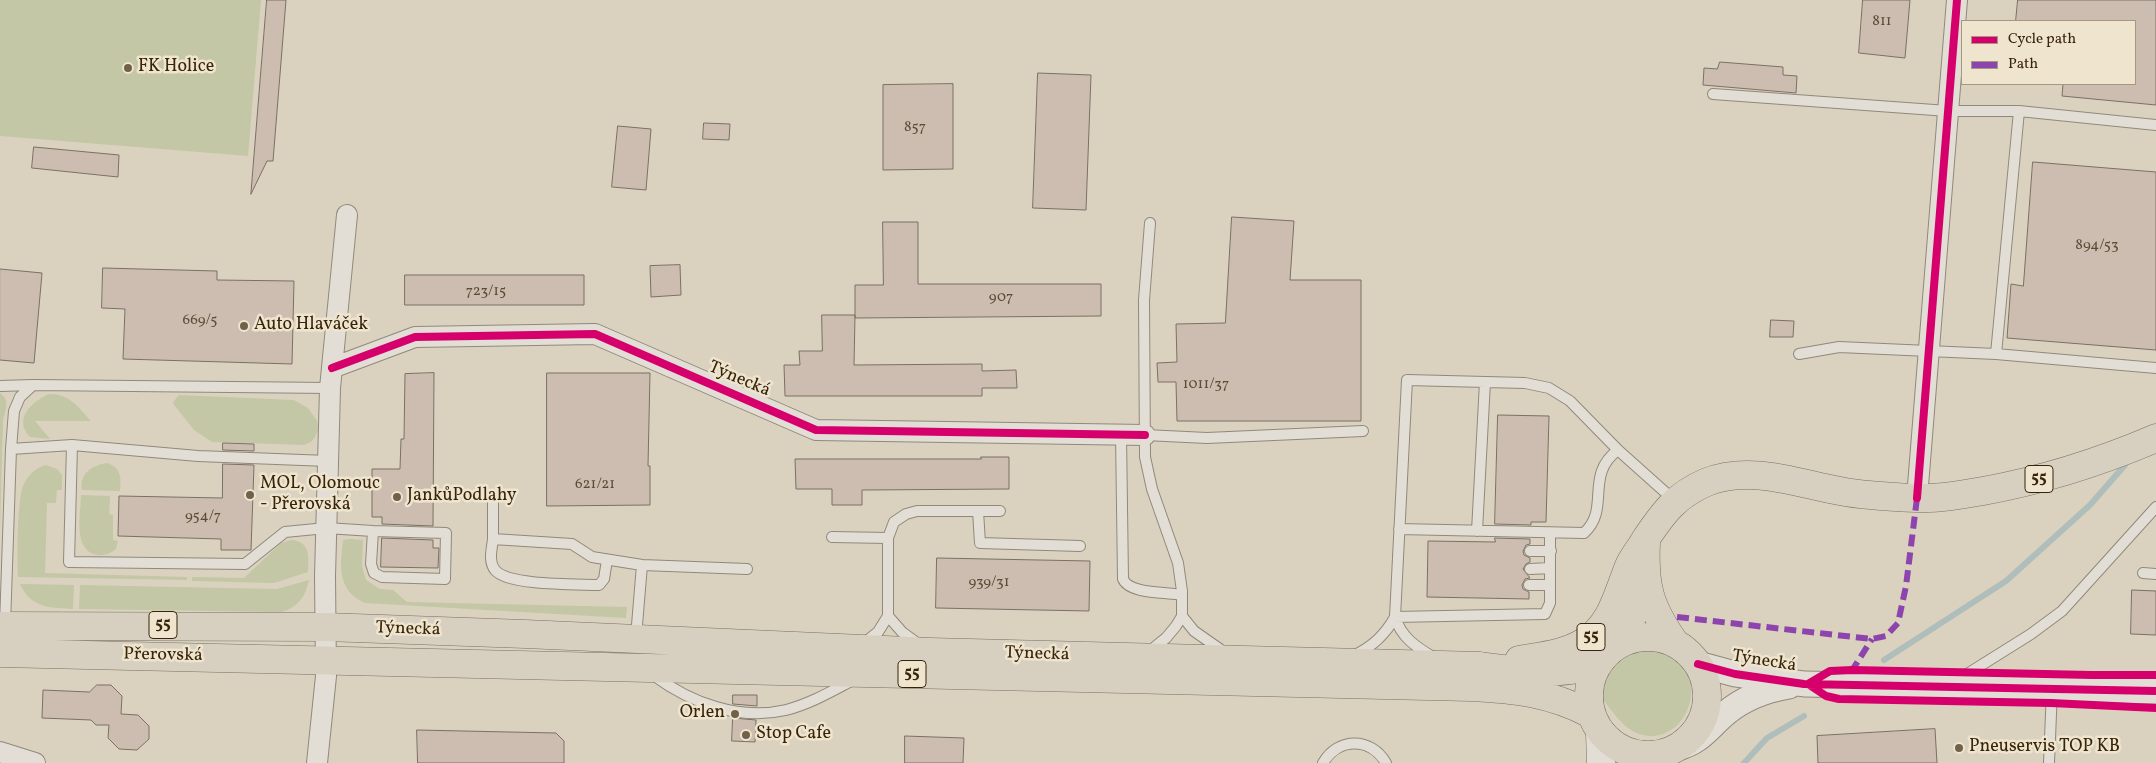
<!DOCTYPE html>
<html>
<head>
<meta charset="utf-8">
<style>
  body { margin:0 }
  #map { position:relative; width:2156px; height:763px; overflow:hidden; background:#dad2bf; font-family:Vollkorn,serif }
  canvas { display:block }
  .legend { position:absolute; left:1961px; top:20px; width:175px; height:65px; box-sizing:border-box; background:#efe4ce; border:1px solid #a59880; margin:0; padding:6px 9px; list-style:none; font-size:15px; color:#37250b }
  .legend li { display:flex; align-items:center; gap:10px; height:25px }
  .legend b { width:25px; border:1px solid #a59880 }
</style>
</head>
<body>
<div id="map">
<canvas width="2156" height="763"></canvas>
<ul class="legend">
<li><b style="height:6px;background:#d6006c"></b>Cycle path</li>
<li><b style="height:6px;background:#8e44ad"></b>Path</li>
</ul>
</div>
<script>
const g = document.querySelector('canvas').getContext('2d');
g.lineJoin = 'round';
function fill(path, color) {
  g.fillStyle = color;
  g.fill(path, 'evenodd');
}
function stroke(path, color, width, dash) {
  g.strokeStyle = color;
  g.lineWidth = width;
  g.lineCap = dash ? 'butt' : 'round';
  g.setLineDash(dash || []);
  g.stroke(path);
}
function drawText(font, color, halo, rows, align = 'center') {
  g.font = font + ' Vollkorn,serif';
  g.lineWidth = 5;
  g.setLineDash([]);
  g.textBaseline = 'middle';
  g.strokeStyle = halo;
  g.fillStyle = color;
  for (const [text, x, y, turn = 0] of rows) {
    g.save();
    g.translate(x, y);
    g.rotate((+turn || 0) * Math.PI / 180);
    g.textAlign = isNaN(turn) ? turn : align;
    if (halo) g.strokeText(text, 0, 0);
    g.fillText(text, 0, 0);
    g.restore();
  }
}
const green = new Path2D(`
  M0,0H261L248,156L0,136Z
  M0,393C11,401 5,410 3,421L0,532Z
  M49,394C70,394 78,407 91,421H35L50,439L30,437C13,419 31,402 49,394Z
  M179,395L294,400L308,408L317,421L318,430L315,437L311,442L304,445L212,442L194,430L174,405L173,402Z
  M107,463C122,468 121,478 120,491L82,490C79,473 93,465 107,463Z
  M46,465L57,469L62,475V490H57L56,503H47L45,573L187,577V580L18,577C17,559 17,501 23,486C28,475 35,468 46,465Z
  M81,495L110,496L109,514L113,515V540L118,541L116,549C111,553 104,556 97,555C72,550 81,513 81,495Z
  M350,539L363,540L362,566L366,580L380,589L393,590L407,602L627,607L626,618L365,603C337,591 340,566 343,540Z
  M291,540C310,541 309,557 308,572L274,583L192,581V577L244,578L281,543Z
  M309,580C306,597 297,607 282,612L79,609L80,585L277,589Z
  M20,584L74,585L73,609C50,608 31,608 20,584Z
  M1643,650C1720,649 1695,751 1639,734C1622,728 1612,710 1601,697C1604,673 1620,657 1643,650Z`);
const stream = new Path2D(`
  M1884,660L2006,581L2090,505L2125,465
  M1744,763L1767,738L1804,716`);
const building = new Path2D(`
  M267,0H286L273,161H267L251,194Z
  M1863,0H1910L1905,58L1859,53Z
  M2018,0H2156V105L2062,96L2063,84H2135V21H2016Z
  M1720,62L1783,67V75L1797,76L1796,93L1703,85L1704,68L1717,69Z
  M1038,73L1091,75L1086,210L1033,208Z
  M953,84V169L883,170V85Z
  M704,123L730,124L729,140L703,139Z
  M618,126L651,129L646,190L612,187Z
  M34,147L119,155L118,177L32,168Z
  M2033,162L2156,172V350L2007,338L2011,284L2023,286Z
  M1232,217L1294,221L1290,280H1361V421H1177L1176,382H1158L1157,363L1177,362L1176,324L1225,323Z
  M883,222H918V284H1101V316L855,318V285H883Z
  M680,265L681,295L651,297L650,266Z
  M103,268L217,271V280L294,281L292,364L123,359L125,309L102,308Z
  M0,269L42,273L34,363L0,360Z
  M405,275H584V305H405Z
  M822,315H855L854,365L982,364V371L1016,370L1017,388H982V396H785L784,365H800L799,351H822Z
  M1771,320L1794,321L1793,337H1770Z
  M434,373L433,526L382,524V517H372V469H400L401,439H404L405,374Z
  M547,373H650L648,466H650V505L547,506Z
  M1498,415L1549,416L1546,522H1531V525L1495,524Z
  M223,443L254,444V451L223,450Z
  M981,457H1009V489L862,490V505H832V489H796L795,459H981Z
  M223,464L254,465L251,550H221V539L118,536L119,496L222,498Z
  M382,538L433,540V548H439L438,568L381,567Z
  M1495,538L1530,539V544L1526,545L1523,551L1524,555L1530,558V562L1526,564L1523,569L1530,578L1525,579L1522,585L1523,589L1529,592V599L1427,597L1428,541L1495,542Z
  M937,558L1090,561L1089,611L936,608Z
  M2132,590L2156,591V635L2131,634Z
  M97,685H111L122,696L121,714L138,715L149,726V739L137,750L119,749L108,738L109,725H96L91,720L42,718L43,690L89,692Z
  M733,695H757V706L733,704Z
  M733,718L756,720L755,742L732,741Z
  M1935,729L1937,763H1818L1817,736Z
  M417,730L556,733L564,741V763H418Z
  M905,736L964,738L963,763H905Z`);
const service = new Path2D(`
  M1713,94L1948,111H2019L2156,125
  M1150,223L1144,300L1145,457L1152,489L1178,563L1182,591V616L1176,626L1166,638L1150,651
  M1799,354L1839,347L1996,354L2156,368
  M1996,354L2019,111
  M0,386L33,385
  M1121,434L1123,579C1129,594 1166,592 1182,595
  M1145,435L1207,438L1363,431
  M72,445L69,562L245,564L285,532L326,528L373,531L371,564L374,573L382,577L445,579L446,533L373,531
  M11,449L72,445L198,456L328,461
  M493,500V539
  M978,511L980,543L1080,546
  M1399,529L1584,533C1611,509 1584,475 1618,450
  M1477,531L1485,382
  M832,537L888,538
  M1530,551H1551
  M607,560L604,579L599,585C577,584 508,586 495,570C488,561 492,549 493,539L572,544L592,557L642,565L636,637
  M642,565L747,569
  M1530,569L1550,568
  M2143,573L2156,574
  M1529,585H1550
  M888,616L902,632L920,645
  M1182,616L1194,631L1224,652
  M1395,617L1545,614L1550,603V533
  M5,625L11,449L14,411L20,397L33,385L330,388
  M863,644L878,632L888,616V538L894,522L906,514L917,511H1000
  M1355,655C1373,646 1385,635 1395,617
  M1433,657C1416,647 1401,637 1395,617L1407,380L1525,383L1549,388L1570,401L1618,450L1675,501
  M653,675C691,703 739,721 786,710C810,704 832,691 853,680
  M1956,681L2031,634L2062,611L2156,507
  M1323,763C1338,737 1371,737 1386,763
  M2049,763L2052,689`);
const minor = new Path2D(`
  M332,368L415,337L595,334L816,430L1145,435
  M1917,498L1957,0
  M0,752L35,763
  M317,763L326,676L325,576L330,388L347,215`);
const tertiary = new Path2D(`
  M1698,664L1735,674L1804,684L2156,691
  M1677,748C1701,742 1708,728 1726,713C1744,698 1765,690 1789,686`);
const secondary = new Path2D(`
  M1600,731L1601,763
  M1646,763L1654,756`);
const primary = new Path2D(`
  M1646,542C1644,586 1649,606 1675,643
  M0,626L325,627L525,634L930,652L1480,666C1525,672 1553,676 1598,665
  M1589 696a59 59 0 1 1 118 0a59 59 0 1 1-118 0Z
  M1623,642L1634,611L1638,573
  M0,653L1470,687C1515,689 1550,693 1591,714
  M1519,660C1540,656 1565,654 1584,642C1612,625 1617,595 1629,566C1633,557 1640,549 1645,540C1663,513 1676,495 1707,482C1750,465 1797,483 1840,491C1865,496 1891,497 1916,498C1938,499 1961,495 1983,491C2043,480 2100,462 2156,438`);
const quiet = new Path2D(`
  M1677,617L1872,639L1886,636L1898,623L1906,586L1917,498
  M1851,672L1872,639`);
const cycleway = new Path2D(`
  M332,368L415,337L595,334L816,430L1145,435
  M1917,498L1957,0
  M1698,664L1735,674L1804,684L2156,691
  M2156,675H2092L1852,670L1830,671L1808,684L1826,696L1839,699L2051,703L2156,708`);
const markers = [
  [128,68,5,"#70624a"],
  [244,326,5,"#70624a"],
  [250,495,5,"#70624a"],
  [397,497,5,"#70624a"],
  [735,714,5,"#70624a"],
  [746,735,5,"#70624a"],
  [1959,748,5,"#70624a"]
];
const numberNames = [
  ["811",1882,22],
  ["857",915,128],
  ["894/53",2097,246],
  ["723/15",486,292],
  ["907",1001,298],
  ["669/5",200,321],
  ["1011/37",1206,385],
  ["621/21",595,485],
  ["954/7",203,517],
  ["939/31",989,583]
];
const shields = [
  [2039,479,28],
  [163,625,28],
  [1591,637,28],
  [912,674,28]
];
const shieldNames = [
  ["55",2039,479],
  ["55",163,625],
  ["55",1591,637],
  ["55",912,674]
];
const poiNames = [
  ["FK Holice",138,68],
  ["Auto Hlaváček",254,326],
  ["MOL, Olomouc",260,485],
  ["- Přerovská",260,506],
  ["JankůPodlahy",407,497],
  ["Orlen",725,714,"right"],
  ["Stop Cafe",756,735],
  ["Pneuservis TOP KB",1969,748]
];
const streetNames = [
  ["Týnecká",739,380,23],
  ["Týnecká",408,630,2],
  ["Týnecká",1037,655,2],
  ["Přerovská",163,656,1],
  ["Týnecká",1764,662,9]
];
fill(green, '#c3c7a5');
stroke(stream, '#afbebb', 6);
fill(building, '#cdbdb1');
stroke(building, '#797164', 1);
stroke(service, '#90897b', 12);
stroke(minor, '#90897b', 22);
stroke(tertiary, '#90897b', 27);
stroke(secondary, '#797164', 29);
stroke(primary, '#797164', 29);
stroke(service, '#e2ded5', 10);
stroke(minor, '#e2ded5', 20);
stroke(tertiary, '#e2ded5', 25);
stroke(secondary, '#e2ded5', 28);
stroke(primary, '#d7cfc0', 28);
stroke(quiet, '#8e44ad', 6, [12, 6]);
stroke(cycleway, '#d6006c', 8);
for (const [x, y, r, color] of markers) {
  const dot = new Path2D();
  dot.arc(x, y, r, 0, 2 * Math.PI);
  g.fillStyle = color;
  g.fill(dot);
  stroke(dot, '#efe4ce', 2);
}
drawText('15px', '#5d4c35', null, numberNames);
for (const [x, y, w] of shields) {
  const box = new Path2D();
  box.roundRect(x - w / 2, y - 13.5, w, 27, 4);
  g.fillStyle = '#efe4ce';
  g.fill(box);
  stroke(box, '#37250b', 1);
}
drawText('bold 16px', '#37250b', null, shieldNames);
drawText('18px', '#37250b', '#efe4ce', poiNames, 'left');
drawText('18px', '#37250b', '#efe4ce', streetNames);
</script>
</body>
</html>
